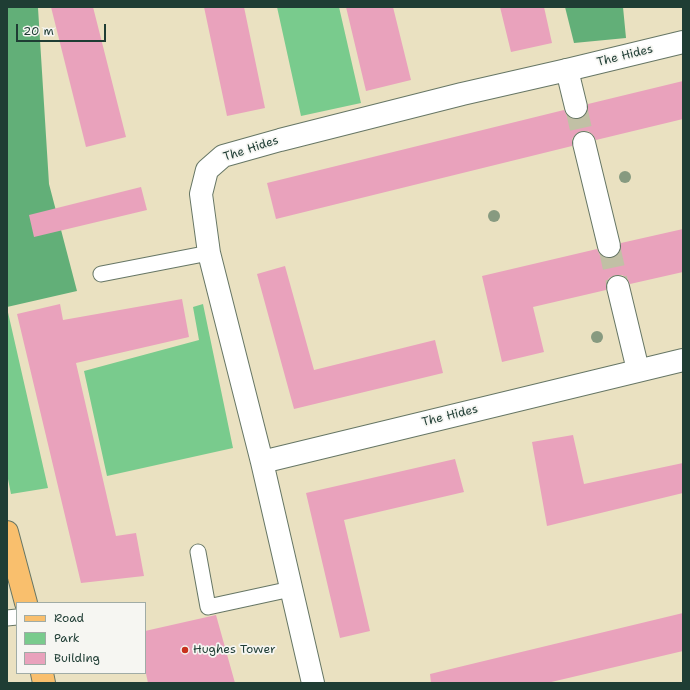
<!DOCTYPE html>
<html>
<head>
<meta charset="utf-8">
<style>
  body { margin:0 }
  #map { position:relative; width:690px; height:690px; overflow:hidden; background:#eae1c1; font-family:"Shantell Sans",sans-serif }
  canvas { display:block }
  .frame { position:absolute; inset:0; border:8px solid #1f3d34; pointer-events:none }
  .legend { position:absolute; left:16px; top:602px; width:130px; height:72px; box-sizing:border-box; background:#f6f6f2; border:1px solid #a0aca6; margin:0; padding:5px 7px; list-style:none; font-size:12px; color:#1f3d34 }
  .legend li { display:flex; align-items:center; gap:8px; height:20px }
  .legend b { width:20px; border:1px solid #a0aca6 }
  .scale { position:absolute; left:16px; top:24px; width:90px; height:18px; box-sizing:border-box; border:2px solid #1f3d34; border-top:0; padding-left:5px; font-size:12px; line-height:14px; white-space:nowrap; color:#1f3d34; -webkit-text-stroke:3px #f6f6f2; paint-order:stroke }
</style>
</head>
<body>
<div id="map">
<canvas width="690" height="690"></canvas>
<div class="frame"></div>
<ul class="legend">
<li><b style="height:5px;background:#f9bf6d"></b>Road</li>
<li><b style="height:11px;background:#79cb8d"></b>Park</li>
<li><b style="height:11px;background:#e9a2bc"></b>Building</li>
</ul>
<div class="scale">20 m</div>
</div>
<script>
const g = document.querySelector('canvas').getContext('2d');
g.lineJoin = 'round';
function fill(path, color) {
  g.fillStyle = color;
  g.fill(path, 'evenodd');
}
function stroke(path, color, width, dash) {
  g.strokeStyle = color;
  g.lineWidth = width;
  g.lineCap = dash ? 'butt' : 'round';
  g.setLineDash(dash || []);
  g.stroke(path);
}
function drawText(font, color, halo, rows, align = 'center') {
  g.font = font + ' "Shantell Sans",sans-serif';
  g.lineWidth = 3.5;
  g.setLineDash([]);
  g.textBaseline = 'middle';
  g.strokeStyle = halo;
  g.fillStyle = color;
  for (const [text, x, y, turn = 0] of rows) {
    g.save();
    g.translate(x, y);
    g.rotate((+turn || 0) * Math.PI / 180);
    g.textAlign = isNaN(turn) ? turn : align;
    if (halo) g.strokeText(text, 0, 0);
    g.fillText(text, 0, 0);
    g.restore();
  }
}
const green = new Path2D(`
  M277,7H339L361,103L301,116Z
  M203,304L233,448L107,476L84,371L199,340L193,307Z
  M7,308L48,488L11,494L7,474Z`);
const forest = new Path2D(`
  M7,7H41L38,8L49,184L77,291L7,307Z
  M565,7H623L626,38L574,43Z`);
const building = new Path2D(`
  M51,7H93L126,137L86,147Z
  M204,7H244L265,108L227,116Z
  M346,7H393L411,80L366,91Z
  M500,7H544L552,43L511,52Z
  M683,81V119L596,140L593,135L588,131H581L576,134L572,139V146L276,219L267,183L564,110L567,116L573,119H579L585,116L588,110V104Z
  M141,187L147,210L34,237L29,215Z
  M683,229V272L630,284L627,278L622,275H615L609,278L606,284V290L533,307L544,352L502,362L482,276L597,249L600,255L605,258H612L618,255L621,250V243Z
  M285,266L314,370L435,340L443,373L294,409L257,274Z
  M182,299L189,337L76,363L116,536L136,533L144,576L81,583L17,314L60,304L63,320Z
  M573,435L584,484L683,463V493L547,526L532,442Z
  M455,459L464,492L344,520L370,631L340,638L306,493Z
  M683,613V651L547,683H431L430,674Z
  M216,615L235,683H148L145,669V631Z`);
const pedestrianTunnel = new Path2D(`
  M576,107L584,143
  M609,246L618,287`);
const service = new Path2D(`
  M101,274L209,253
  M198,552L208,607L291,589
  M7,618L17,617`);
const pedestrian = new Path2D(`
  M567,70L576,107
  M584,143L609,246
  M618,287L638,370`);
const minor = new Path2D(`
  M262,462L683,360
  M313,683L262,462L209,253L201,194L207,170L223,156L280,140L462,94L567,70L683,42`);
const primary = new Path2D(`
  M7,532L26,603
  M42,673L44,683`);
const trees = [
  [625,177],
  [494,216],
  [597,337]
];
const markers = [
  [185,650,4,"#c8321e"]
];
const streetNames = [
  ["The Hides",625,56,-14],
  ["The Hides",251,149,-18],
  ["The Hides",450,416,-14]
];
const poiNames = [
  ["Hughes Tower",193,650]
];
fill(green, '#79cb8d');
fill(forest, '#62af78');
fill(building, '#e9a2bc');
stroke(pedestrianTunnel, '#c1c0a5', 22, [22, 11]);
stroke(service, '#667665', 17);
stroke(pedestrian, '#667665', 24);
stroke(minor, '#667665', 24);
stroke(primary, '#667665', 24);
stroke(service, '#fff', 15);
stroke(pedestrian, '#fff', 22);
stroke(minor, '#fff', 22);
stroke(primary, '#f9bf6d', 22);
g.fillStyle = '#879a80';
for (const [x, y] of trees) {
  g.beginPath();
  g.arc(x, y, 6, 0, 2 * Math.PI);
  g.fill();
}
for (const [x, y, r, color] of markers) {
  const dot = new Path2D();
  dot.arc(x, y, r, 0, 2 * Math.PI);
  g.fillStyle = color;
  g.fill(dot);
  stroke(dot, '#f6f6f2', 1.5);
}
drawText('12px', '#1f3d34', '#f6f6f2', streetNames);
drawText('12px', '#1f3d34', '#f6f6f2', poiNames, 'left');
</script>
</body>
</html>
